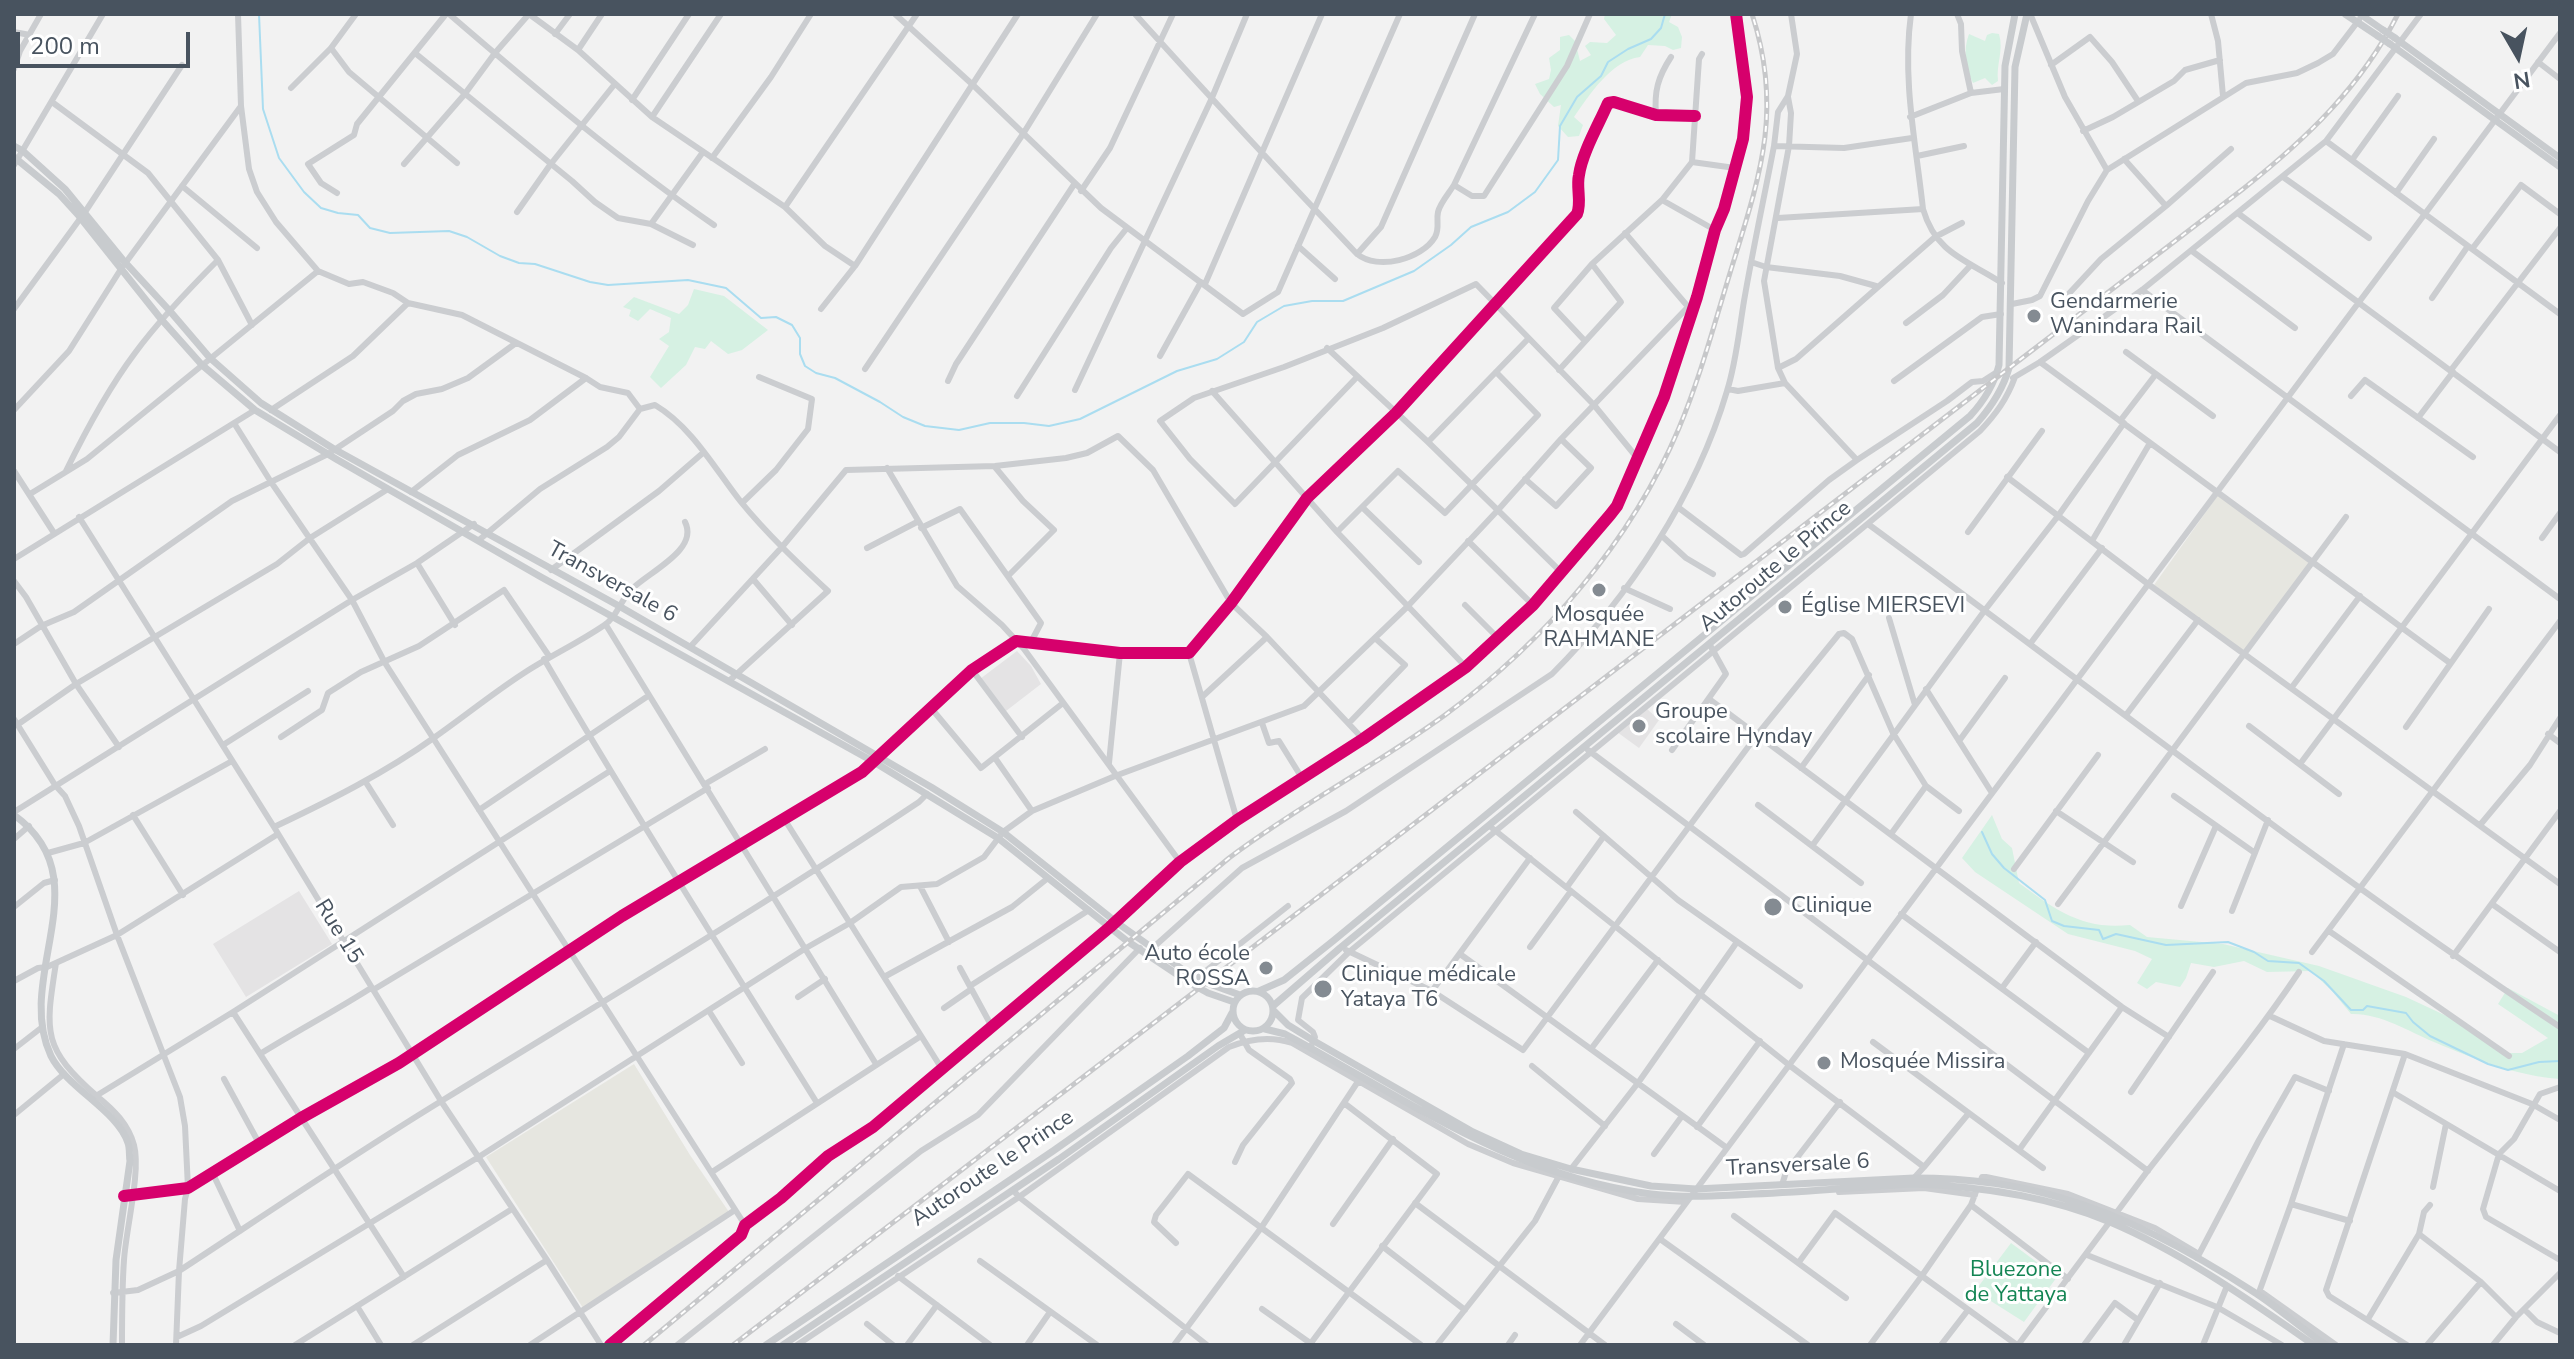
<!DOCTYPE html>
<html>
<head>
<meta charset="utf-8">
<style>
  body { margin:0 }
  #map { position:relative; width:2574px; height:1359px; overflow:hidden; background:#f2f2f2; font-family:"Nunito Sans",sans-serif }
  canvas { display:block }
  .frame { position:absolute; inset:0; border:16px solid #48535f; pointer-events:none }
  .north { position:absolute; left:2478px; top:16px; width:80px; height:80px; -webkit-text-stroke:6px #fff; paint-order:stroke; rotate:171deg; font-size:22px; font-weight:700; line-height:32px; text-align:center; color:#48535f }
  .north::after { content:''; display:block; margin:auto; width:28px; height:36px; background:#48535f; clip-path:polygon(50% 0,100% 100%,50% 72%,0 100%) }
  .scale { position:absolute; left:16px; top:32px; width:174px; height:36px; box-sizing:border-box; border:4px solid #48535f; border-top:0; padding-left:10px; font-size:24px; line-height:28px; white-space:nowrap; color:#48535f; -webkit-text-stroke:6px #fff; paint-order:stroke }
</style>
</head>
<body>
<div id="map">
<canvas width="2574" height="1359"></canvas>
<div class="frame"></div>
<div class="north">N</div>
<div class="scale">200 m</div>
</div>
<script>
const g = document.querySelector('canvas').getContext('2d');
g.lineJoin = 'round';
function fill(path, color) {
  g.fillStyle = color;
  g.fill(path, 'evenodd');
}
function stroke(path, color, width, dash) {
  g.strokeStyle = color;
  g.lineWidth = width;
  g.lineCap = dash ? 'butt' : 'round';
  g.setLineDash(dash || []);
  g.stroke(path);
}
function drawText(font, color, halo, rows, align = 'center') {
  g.font = font + ' "Nunito Sans",sans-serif';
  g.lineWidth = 6;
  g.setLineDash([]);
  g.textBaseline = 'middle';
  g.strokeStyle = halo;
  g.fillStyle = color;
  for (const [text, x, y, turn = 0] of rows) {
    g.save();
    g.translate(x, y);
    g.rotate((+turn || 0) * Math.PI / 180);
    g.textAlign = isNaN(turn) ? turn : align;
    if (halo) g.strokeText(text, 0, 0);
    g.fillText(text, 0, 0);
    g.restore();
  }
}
const commercial = new Path2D(`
  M2218,495L2310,562L2246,653L2154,585Z
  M634,1064L690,1155L729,1212L583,1308L486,1157Z`);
const education = new Path2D(`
  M1017,651L1031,666L1041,684L1006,711L980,679Z
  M1646,708L1659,720L1639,748L1617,732Z
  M299,891L332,944L246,997L213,944Z`);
const green = new Path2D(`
  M1605,14H1672L1669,22L1678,27L1682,37L1681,48L1673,50L1665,46L1648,45L1640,57C1611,61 1590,94 1574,117L1583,125L1579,136L1568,137L1558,126L1561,105L1554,107L1540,94L1535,84L1549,79L1551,70L1549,58L1560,50V37L1569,35L1575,41L1580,61L1591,55L1585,46L1590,42L1607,43L1616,35L1604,19Z
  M1992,33L1999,34C2004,50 1996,64 1998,81L1992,85L1985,78L1973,83C1965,68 1963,50 1969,34L1985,41L1987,35Z
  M694,289L724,296L768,330L742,350L728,354L711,341L705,349L695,347L686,365L661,388L650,377L669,346L659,339L669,332L671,318L650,309L638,321L629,316L631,310L623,307L634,297L679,314L688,305Z
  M1992,815L2002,839L2012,848L2019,883C2056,910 2082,930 2130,925L2147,937L2223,944L2319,966L2406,997L2451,1018L2509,1053H2522L2548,1038L2498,1004L2508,988L2560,1016V1079C2517,1076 2474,1059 2434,1042C2408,1031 2380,1013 2351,1014L2332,991L2311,971L2267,972L2244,961L2214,967L2191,963L2186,978L2180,987L2156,982L2147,989L2137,983L2152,959L2135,951L2068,934L1975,872L1962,858Z
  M2011,1243L2057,1277L2024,1322L1975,1291Z`);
const stream = new Path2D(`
  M259,14L263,109L279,158L304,192L321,208L338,213L358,215L370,228L390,233L449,231L467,237L500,256L519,263L535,264L590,282L608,285L688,280L726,288L761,318L776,317L792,325L800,338V354L805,366L816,373L835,378L880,402L903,417L925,426L959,430L990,423H1024L1049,426L1080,419L1177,371L1217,359L1244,342L1257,322L1284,306L1312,301H1343L1414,271L1451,245L1471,227L1508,212L1535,192L1558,160L1560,126L1577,97L1601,76L1608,62L1628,49L1651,39L1661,28L1665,14
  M1982,832L1992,854L2004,868L2045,900L2052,921L2064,926L2099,930L2103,939L2116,934L2166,945L2228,942L2254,952L2268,961L2299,963L2324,981L2351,1010H2363L2367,1006L2406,1013L2413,1022L2430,1036L2488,1064L2508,1070L2539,1062L2560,1061`);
const minor = new Path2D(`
  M449,14C535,88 621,161 714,225
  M529,14L578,50L652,117L785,207L825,246L855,266
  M895,14L973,85L1101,208L1243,314L1278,292L1400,14
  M1135,14C1208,95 1282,175 1357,254C1378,271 1422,259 1435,237C1440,228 1436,221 1438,212C1440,203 1449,193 1454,185L1535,14
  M1911,14C1902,80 1916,144 1923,209C1936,254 1967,260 2002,283
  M1957,14L1961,24L1962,51L1971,93
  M2027,14L2031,16L2065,97L2107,170
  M2211,14L2218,41L2223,96
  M14,32L30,35
  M555,34L570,14
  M331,48L349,72L457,163
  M578,50L602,14
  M415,53L572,181L595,202L618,218L651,224L693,245
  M2538,62L2560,79
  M2051,65L2090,37L2112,62L2138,101
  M14,69L20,51L41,14
  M291,88L331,48L356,14
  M1788,97L1791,113L1789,146L1764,281L1778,368L1785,383L1857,460L1947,401L1972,382L1983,381L1997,372
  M632,100L689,14
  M52,102L148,173L218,260L252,325
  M241,106L249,169L257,192L276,222L318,271L349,284L363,282L393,293L408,303L462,315L586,378L600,387L628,393L640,409L655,405C692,427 715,469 741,502C767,534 798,563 828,591L729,681
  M1656,115C1654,91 1658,77 1671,57
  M652,117L721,14
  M1910,117L1971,93L2004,89
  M2083,131L2113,117L2174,81L2185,70L2220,60
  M2326,141L2560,314
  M1774,146L1844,148L1912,138
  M1917,156L1964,146
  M712,158L771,77L811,14
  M2352,160L2398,96
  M1692,162L1735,168
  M404,164L464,95L495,53L529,14
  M14,165L103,14
  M2283,177L2369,238
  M1454,185L1472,196H1484L1567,66L1590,14
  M182,186L257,248
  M1081,191L1110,148L1173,14
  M337,193L321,183L308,164L354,135L357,124L446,14
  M2396,193L2434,139
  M1662,200L1692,162L1699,59L1702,54
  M2166,206L2231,149
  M785,207L917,14
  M517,212L550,165L614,85
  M2239,214L2560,452
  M1778,218L1923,209
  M651,224L703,152
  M1625,233L1690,309
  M1298,246L1335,279
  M2472,249L2521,185L2560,214
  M2192,251L2295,328
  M1357,254L1381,227L1475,14
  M1751,262L1766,267L1840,276L1876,286
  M1205,284L1322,14
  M2142,290L2560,599
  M2432,298L2468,246
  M2063,300L2101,259L2166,206L2124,159
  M2012,304L2032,300L2040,296L2088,201L2107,170L2246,83L2297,73L2318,63L2333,54L2359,20
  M14,309L85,212L182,65
  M821,309L855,266L1018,14
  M1906,323L1943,295L1970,266
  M1585,341L1554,308L1592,264L1662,200L1715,230
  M1327,348L1428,442L1561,572
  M2126,352L2213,416
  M1160,356L1201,282
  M2040,362L2450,663
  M1778,368L1796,359L1935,237L1962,223
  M865,369L1023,134L1097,14
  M1559,370L1621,302L1592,264
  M2451,370L2560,228
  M1357,377L1235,504L1190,459L1160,421L1194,398L1284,367L1383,328L1476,284L1594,405L1638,459
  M2013,378L2040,362L2142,290L2326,141L2421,14
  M948,381L956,364L1075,183
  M1894,381L1982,317L2001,314
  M1728,389L1738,391L1785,383
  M1075,390L1211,100L1247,14
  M1212,391L1337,532L1466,667
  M1017,396L1111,248L1127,228
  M2351,396L2365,380L2473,457
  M14,410L69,351L121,269L241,106L238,14
  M271,410L353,356L408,303
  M2418,418L2453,372
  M2120,421L2156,374
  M234,423L271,482L352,600L385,663L745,1225
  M1428,442L1528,339
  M995,467L1023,501L1054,530L1008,576
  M887,468L957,586L1002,625L1024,649L1180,862
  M14,471L54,533
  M66,471C86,430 108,389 135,353C160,319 188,290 218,260
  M2007,477L2148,584L2560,884
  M1525,479L1556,506L1591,468L1561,439
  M411,492L458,455L530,420L586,378
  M30,494L87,459L318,271
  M742,503L776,470L808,429L812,399L759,377
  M1363,508L1419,562
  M1679,508L1741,555L1744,554L1829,480L1857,460
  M79,517L274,827L441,1101L547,1260L601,1345
  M1868,524C2098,693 2323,869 2560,1027
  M921,528L960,509L1041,623L1031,642
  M1337,532L1398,471L1445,513L1538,415L1496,372
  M1968,532L2042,431
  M1662,536L1686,558L1713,574
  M2542,538L2560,513
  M479,540L540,489L607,447L619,437L640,409
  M1468,541L1533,605
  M2092,541L2150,443
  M867,548L917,522
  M14,559L255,410
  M417,563L455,625
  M551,570L659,491L704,452
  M753,579L792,625
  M14,581L26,597L76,684L119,747
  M1624,588L1670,609
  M1465,605L1498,638
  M1889,618L1915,705
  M606,625L876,1064
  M14,644L41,626L74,612L232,501L328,454L393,411L403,401L416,394L442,389L468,378L516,343
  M2030,644L2102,548
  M690,647L782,547L846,470L995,466L1066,458L1087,453L1118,436L1153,470L1231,603L1267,637L1363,739
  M1189,653L1237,820
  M544,659C632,809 725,956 817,1103
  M972,670L1022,737
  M2292,687L2360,596
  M1926,689L1992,793
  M1202,697L1267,637
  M1709,699L2122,1007L2169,1037
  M931,708L981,768L1063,703
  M2126,715L2198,620
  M14,719L55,785L65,796L79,826L117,935L180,1097L185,1126L188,1188L185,1199L179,1271L176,1345
  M1262,723L1269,743L1279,741L1302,778
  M1349,723L1405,665L1375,638
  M17,725L76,684L277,564L310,538L388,489
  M2249,726L2339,794
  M2406,727L2489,609
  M2548,734L2560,743
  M281,737L322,710L328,693L361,672L419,646L504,590L549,656
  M1959,741L2005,678
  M223,745L308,691
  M1588,750L2148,1171
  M1672,750L1726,674L1710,645
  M995,758L1032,811
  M1109,763L1120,653
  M2300,764L2560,415
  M1801,768L1869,675
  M365,781L393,825
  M705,784L765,749
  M2174,796L2255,853
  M1758,805L1861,883
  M479,810L648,696
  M2056,811L2133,862
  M14,812L352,600L417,563L474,524
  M1576,812L1678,900L1800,986
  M133,815L183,895
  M783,817L942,1069
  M2480,825L2530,765L2560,718
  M274,827C329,801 385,773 435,737C465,716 493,693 524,673C550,656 578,643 603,626C615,619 620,603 629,592C644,574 700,551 685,522
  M1492,828L1789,1065L1924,1167L1914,1178
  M1891,834L1926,786
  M14,839L29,826
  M1812,846L1985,610L2058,516L2124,423
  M48,853L84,843L232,761
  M2014,869L2098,755
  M920,886L949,942
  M1567,887L1604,836
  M2058,904L2346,517
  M2492,904L2560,952
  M2181,906L2216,826
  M14,907L44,883L55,880
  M2232,911L2268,820
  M1901,914L2089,1053
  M2329,931L2509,1056
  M1530,947L1571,891
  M1346,950L1432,991L1523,1050L1757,735L1839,634L1844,633L1852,639L1893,733L1926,786L1959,811
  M2312,952L2560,621
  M1147,953L1242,868L1346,811L1552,674C1629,597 1696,496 1727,391C1736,363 1739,331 1744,301C1753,249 1764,198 1774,146L1778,112L1788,96L1797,54L1791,14
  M1460,954L1727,1148
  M2453,956L2560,811
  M56,963C45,1033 42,1048 98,1097C114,1110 128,1124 134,1145C141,1171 126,1229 124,1260C122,1288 122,1317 122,1345
  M960,968L992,1027
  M884,977L1012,907L1048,878
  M14,981L38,968L47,967L117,935L278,834
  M1193,981L1288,906
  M970,986L1089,910
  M2002,988L2036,942
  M373,990L708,788
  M1432,991L1530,858
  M798,997L825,979
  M944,1008L970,990
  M709,1011L742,1063
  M233,1012L404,1277
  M2270,1016L2324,1041L2405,1054L2532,1104L2560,1120
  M1873,1042L2043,1168
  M1312,1044L1315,1037L1313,1032L1298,1020L1302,998L1349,952L1980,431C1996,414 2007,399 2015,377
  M14,1049L41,1028
  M1591,1049L1658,960
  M260,1054C297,1031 335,1011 371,988
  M2405,1054L2326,1290L2329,1296L2407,1345
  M1532,1066L1605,1126
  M224,1079L260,1145
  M2560,1087L2540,1094L2514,1139L2499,1154L2483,1209L2486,1217L2560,1260
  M2131,1092L2213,972
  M2394,1093L2560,1191
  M91,1099L233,1012L610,771
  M14,1115L64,1074
  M1697,1127L1760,1041
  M2019,1150L2122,1007
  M1654,1154L1682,1116
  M1235,1162L1243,1145L1292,1083L1290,1079L1249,1050L1240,1034
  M1924,1167L1969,1113
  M1571,1169L1638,1083L1737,942
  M712,1172L921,1036
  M213,1174L240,1231
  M1980,1182L1982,1177H1986L2068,1194L2155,1228L2199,1254
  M1782,1185L1786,1172L1840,1102
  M2433,1187L2446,1124
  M1013,1190L1019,1197L1207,1345
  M1839,1192L1924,1188L1975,1195
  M124,1196L188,1188L301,1118L399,1063L622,916L862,772L972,670L1016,641L1120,653H1189L1231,603L1307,498L1396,413L1577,214C1582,202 1576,188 1579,175C1582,153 1599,124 1608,103L1614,102L1656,115L1695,116
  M1415,1203L1605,1345
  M2291,1204L2350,1221
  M1971,1205L2068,1279
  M1734,1216L1846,1298
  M1333,1224L1393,1139
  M2419,1234L2424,1212L2430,1205
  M1660,1239L1808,1345
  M1176,1243L1154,1222L1156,1215L1188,1174L1421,1345
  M1382,1246L1465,1310
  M2087,1255L2217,1307L2282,1345
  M2197,1258L2259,1140L2295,1077L2329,1091
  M980,1261L1097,1345
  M1799,1262L1835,1213L2017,1345
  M898,1276L990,1345
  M2260,1291L2336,1345
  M113,1293L138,1290L179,1271C266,1214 353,1155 443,1100C602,1002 763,906 919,802L927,794
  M2258,1295L2291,1204L2344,1044
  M357,1306L381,1345
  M1262,1309L1313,1345
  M2524,1309L2537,1322L2560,1333
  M2368,1319L2419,1234L2481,1282L2516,1317
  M867,1324L893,1345
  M1676,1324L1704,1345
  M177,1337L201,1326L477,1158L806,948L850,923L901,887L937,884L984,857L1003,832L1032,811L1115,776L1304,706L1407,607L1498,510L1561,439L1687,308
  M1311,1343L1437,1174L1344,1103
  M295,1345L512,1209
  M413,1345L547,1260
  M530,1345L735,1210
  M610,1345L741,1235L745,1225L781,1198L828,1156L873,1127L1110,927L1180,862L1237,820L1363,739L1466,667L1533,605L1610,515L1617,506L1664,397L1697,297L1715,230L1724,209L1743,139L1747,97L1736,14
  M677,1345L921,1151L978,1115L1140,948
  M797,1345L1019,1197L1229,1047C1249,1039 1271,1036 1292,1043L1468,1144L1513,1163L1638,1199L1686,1202
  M907,1345L937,1305
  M1027,1345L1050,1312
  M1174,1345L1261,1228L1359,1080
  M1437,1345L1535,1221L1559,1176
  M1508,1345L1515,1335
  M1580,1345L2560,33
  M1870,1345L1921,1277L1971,1205L1977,1189
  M1941,1345L1968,1310
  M2018,1345C2061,1288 2103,1230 2146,1173C2198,1106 2252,1042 2299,972
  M2084,1345L2115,1303L2138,1320
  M2124,1345L2160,1283
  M2203,1345L2227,1286
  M2427,1345L2481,1282
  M2493,1345L2516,1317L2560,1273`);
const major = new Path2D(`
  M2345,14L2378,36
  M2360,14L2383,30
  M2395,38L2560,158
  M2390,44L2560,167
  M14,146L23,151L65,189L123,260L169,310L210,358L261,403L334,449L619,606L931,787L1003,832L1116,922L1196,979L1240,995
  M14,157L59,194L79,216L161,319L202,365L255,410L336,459L541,577L874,762L998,838L1127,941L1190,983L1208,993L1234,1002
  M14,815C103,879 13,976 51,1056C67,1088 118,1111 128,1143C130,1148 129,1156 130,1161L116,1260L113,1345
  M1233 1011a20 20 0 1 1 40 0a20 20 0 1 1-40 0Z
  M1259,991L1284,980L1333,941L1970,416C1984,401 1994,385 1999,365L2005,66L2015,14
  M1273,1006L1340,948L1977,423C1992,406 2003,389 2009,368L2015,67L2027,14
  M1274,1011L1288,1025L1314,1041L1473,1132L1521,1154L1571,1169L1651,1186L1696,1189L1914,1178C1964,1178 2017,1184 2065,1199C2131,1218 2200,1257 2257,1294C2281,1310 2302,1329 2326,1345
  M1265,1029L1285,1034C1405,1098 1511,1176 1651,1194C1685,1198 1719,1196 1754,1194C1807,1192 1859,1187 1912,1184C1978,1186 2048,1196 2110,1222C2183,1253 2249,1300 2314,1345
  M766,1345L1053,1151L1188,1056L1224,1028L1232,1013
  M783,1345L1059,1159L1218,1046L1245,1030`);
const rail = new Path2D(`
  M644,1345L1229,858C1298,806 1375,766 1445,715C1545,641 1631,542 1679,428C1700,378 1714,325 1730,273C1759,179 1784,112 1752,14
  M733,1345L2243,189C2306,139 2361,87 2398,14`);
const majorBridge = new Path2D(`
  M2383,30L2395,38
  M2378,36L2390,44`);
const cycleway = new Path2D(`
  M124,1196L188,1188L301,1118L399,1063L622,916L862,772L972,670L1016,641L1120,653H1189L1231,603L1307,498L1396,413L1577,214C1582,202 1576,188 1579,175C1582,153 1599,124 1608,103L1614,102L1656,115L1695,116
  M610,1345L741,1235L745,1225L781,1198L828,1156L873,1127L1110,927L1180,862L1237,820L1363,739L1466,667L1533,605L1610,515L1617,506L1664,397L1697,297L1715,230L1724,209L1743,139L1747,97L1736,14`);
const markers = [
  [2034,316,8,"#848b92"],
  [1599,590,8,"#848b92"],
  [1785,607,8,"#848b92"],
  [1639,726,8,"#848b92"],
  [1773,907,10,"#848b92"],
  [1266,968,8,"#848b92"],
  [1323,989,10,"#848b92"],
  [1824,1063,8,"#848b92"]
];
const poiNames = [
  ["Gendarmerie",2050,303],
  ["Wanindara Rail",2050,328],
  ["Église MIERSEVI",1801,607],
  ["Mosquée",1599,616,"center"],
  ["RAHMANE",1599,641,"center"],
  ["Groupe",1655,713],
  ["scolaire Hynday",1655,738],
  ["Clinique",1791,907],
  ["Auto école",1250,955,"right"],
  ["ROSSA",1250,980,"right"],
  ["Clinique médicale",1341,976],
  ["Yataya T6",1341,1001],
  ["Mosquée Missira",1840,1063]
];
const streetNames = [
  ["Autoroute le Prince",1776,567,-40],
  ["Transversale 6",612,583,29],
  ["Rue 15",338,932,58],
  ["Transversale 6",1798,1166,-3],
  ["Autoroute le Prince",993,1169,-34]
];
const parkNames = [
  ["Bluezone",2016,1271],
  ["de Yattaya",2016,1296]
];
fill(commercial, '#e6e6e0');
fill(education, '#e4e3e4');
fill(green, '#d6f1e3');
stroke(stream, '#aaddf0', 2);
stroke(minor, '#cbcdd0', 6);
stroke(major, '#c8cbce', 7);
stroke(rail, '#c7c8ca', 5);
stroke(rail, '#fff', 2, [6]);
stroke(majorBridge, '#c8cbce', 7);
stroke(cycleway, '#d6006c', 12);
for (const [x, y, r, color] of markers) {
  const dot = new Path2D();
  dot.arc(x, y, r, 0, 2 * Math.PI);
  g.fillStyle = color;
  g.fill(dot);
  stroke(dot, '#fff', 3);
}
drawText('22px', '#48535f', '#fff', poiNames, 'left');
drawText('22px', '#48535f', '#fff', streetNames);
drawText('22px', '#148554', '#fff', parkNames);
</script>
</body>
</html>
